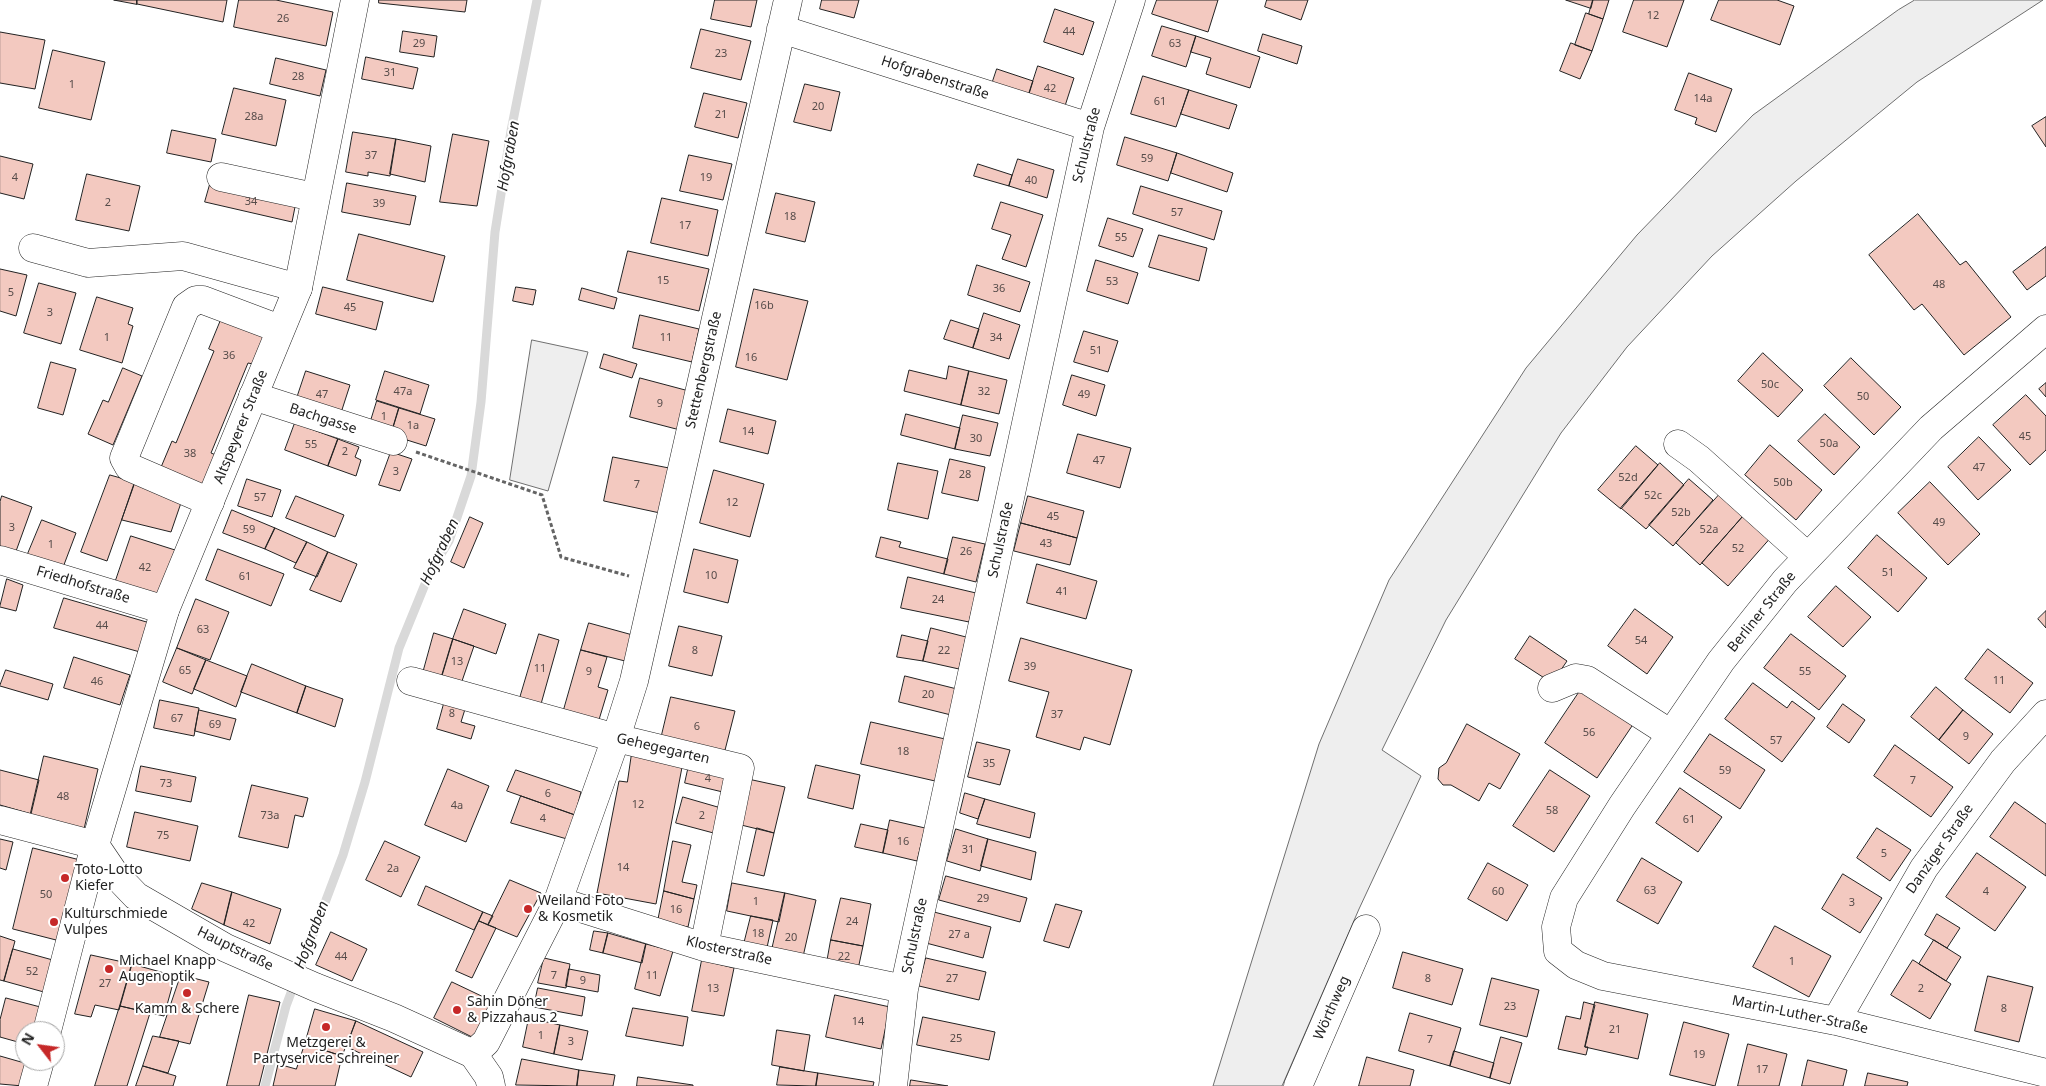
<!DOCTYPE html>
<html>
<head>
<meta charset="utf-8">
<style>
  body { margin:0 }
  #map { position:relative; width:2046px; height:1086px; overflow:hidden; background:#fff; font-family:"Noto Sans",sans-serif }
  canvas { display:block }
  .north { position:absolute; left:15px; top:1021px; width:50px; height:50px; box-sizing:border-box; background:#fff; border:1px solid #a7a7a7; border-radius:50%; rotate:300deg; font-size:14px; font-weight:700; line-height:20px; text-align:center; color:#222 }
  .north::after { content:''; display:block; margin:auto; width:18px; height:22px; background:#c62828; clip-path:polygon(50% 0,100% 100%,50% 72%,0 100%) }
</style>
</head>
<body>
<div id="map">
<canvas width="2046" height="1086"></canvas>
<div class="north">N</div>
</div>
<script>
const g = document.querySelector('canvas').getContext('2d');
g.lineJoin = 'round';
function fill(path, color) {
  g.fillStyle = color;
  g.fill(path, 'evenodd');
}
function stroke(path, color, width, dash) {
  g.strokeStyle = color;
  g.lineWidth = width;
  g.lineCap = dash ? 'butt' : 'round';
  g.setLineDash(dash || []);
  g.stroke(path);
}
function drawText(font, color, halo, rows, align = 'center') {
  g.font = font + ' "Noto Sans",sans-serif';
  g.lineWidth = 4;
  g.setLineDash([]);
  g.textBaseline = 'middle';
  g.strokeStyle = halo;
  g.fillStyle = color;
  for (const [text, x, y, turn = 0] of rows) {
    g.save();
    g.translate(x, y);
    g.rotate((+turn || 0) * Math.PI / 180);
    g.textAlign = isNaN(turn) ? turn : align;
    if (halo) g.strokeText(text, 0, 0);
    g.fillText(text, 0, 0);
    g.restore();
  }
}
const green = new Path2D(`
  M1915,0H2043L1917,82L1796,181L1712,256L1627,347L1561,433L1446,620L1382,750L1421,776L1359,909L1282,1086H1213L1319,744L1389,580L1526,368L1637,235L1753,115L1898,10Z
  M532,340L588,352L548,491L510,480Z`);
const stream = new Path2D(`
  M265,1086L286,1006L343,855L365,782L399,648L430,572L449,541L471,476L481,402L495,232L511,131L537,0`);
const building = new Path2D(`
  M114,0H137V4Z
  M137,0H227L223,22L137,4Z
  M239,0H276L333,12L326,46L234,27Z
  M379,0H467L465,12L379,3Z
  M715,0H757L751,27L711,19Z
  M822,0H859L854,18L820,9Z
  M1157,0H1218L1208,32L1152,14Z
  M1267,0H1308L1301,20L1265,7Z
  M1566,0H1593L1591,8Z
  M1593,0H1609L1603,19L1589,14Z
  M1634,0H1684L1667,47L1623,32Z
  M1719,0H1777L1794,6L1780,45L1711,20Z
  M1055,9L1094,22L1083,55L1044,42Z
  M1586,13L1603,19L1592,51L1575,45Z
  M1162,26L1196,36L1186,67L1152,56Z
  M701,29L751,41L741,80L691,68Z
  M403,31L437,36L434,57L400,52Z
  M0,32L45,40L35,89L0,83Z
  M1263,34L1302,46L1297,64L1258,51Z
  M1196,36L1260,57L1250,88L1206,74L1211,58L1191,52Z
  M1571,43L1592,51L1580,79L1560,71Z
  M53,50L105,62L91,120L39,108Z
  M366,57L418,68L413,89L362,79Z
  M276,58L326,70L320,96L270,84Z
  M1038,66L1074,78L1064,109L1028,97Z
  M997,69L1033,81L1028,97L991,87Z
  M1689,73L1732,89L1716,132L1695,124L1697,118L1675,110Z
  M1143,76L1189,90L1176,127L1131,114Z
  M805,84L840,92L831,131L794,122Z
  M234,88L286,100L276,146L222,134Z
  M1189,90L1237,105L1229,129L1181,114Z
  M704,93L747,103L738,138L695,127Z
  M2046,117V147L2032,126Z
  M172,130L216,139L211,162L167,153Z
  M353,132L396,139L390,176L368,172V176L346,172Z
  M453,134L489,141L477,206L440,202Z
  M1125,137L1177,153L1168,181L1117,165Z
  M396,139L431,146L425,182L390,174Z
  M1177,153L1233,173L1227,192L1171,173Z
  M689,155L732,164L723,200L680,191Z
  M0,156L33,164L24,199L0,193Z
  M1018,159L1054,170L1047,198L1009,186Z
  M978,164L1012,175L1009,186L974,176Z
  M87,174L140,186L129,231L76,220Z
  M211,181L296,202L292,222L205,202Z
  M347,183L416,196L410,225L342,212Z
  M1141,186L1222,211L1214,240L1133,214Z
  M776,193L815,202L805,242L766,233Z
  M662,198L718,210L708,256L651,243Z
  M1001,202L1043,215L1026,267L1002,259L1011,235L992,229Z
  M1918,214L1960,265L1966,261L2011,317L1964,355L1922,304L1914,310L1869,255Z
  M1108,218L1143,229L1133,257L1099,246Z
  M359,234L445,256L433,302L347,280Z
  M1159,235L1207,248L1199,281L1149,267Z
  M2046,247V276L2027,290L2013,272Z
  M628,251L709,269L699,311L618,292Z
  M1096,260L1138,273L1128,304L1087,291Z
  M977,265L1030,282L1020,312L968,295Z
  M0,269L27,275L16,316L0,311Z
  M39,283L76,293L61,344L24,333Z
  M323,287L383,302L376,330L316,314Z
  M516,287L536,290L533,305L513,301Z
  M582,288L617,298L614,309L579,300Z
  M754,289L808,301L787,380L736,367Z
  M97,297L133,308L128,324L133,326L122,363L80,350Z
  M984,313L1020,325L1009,359L973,348Z
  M223,315L266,333L253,364L248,363L211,453L216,455L201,490L159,472L172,441L176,443L214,351L209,349Z
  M640,315L699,329L692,362L633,348Z
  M951,320L979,329L973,348L944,339Z
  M1084,331L1118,341L1108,372L1074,362Z
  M1763,353L1803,390L1778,417L1738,381Z
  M604,354L637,364L632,378L600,368Z
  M1851,358L1901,407L1874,435L1824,386Z
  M51,362L76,369L63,415L38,408Z
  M949,366L969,371L961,405L904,391L909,370L946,379Z
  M123,368L142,376L113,445L88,434L103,400L108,402Z
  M306,371L350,385L339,419L295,404Z
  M385,371L429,385L420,414L376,400Z
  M969,371L1007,380L999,414L961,405Z
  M1072,375L1105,385L1096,416L1063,405Z
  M640,378L689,391L680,430L630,417Z
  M2046,383V397L2039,389Z
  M2026,395L2046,416V450L2030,465L1993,425Z
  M377,401L399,408L391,434L369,427Z
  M399,408L435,419L426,446L391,435Z
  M728,409L776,421L768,454L720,442Z
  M906,414L960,428L955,449L901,435Z
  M1825,414L1860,447L1834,475L1798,441Z
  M963,415L998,423L990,456L955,449Z
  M295,423L338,439L328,466L285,450Z
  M1078,434L1131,448L1120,488L1067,473Z
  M1979,437L2011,470L1978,500L1948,467Z
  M338,439L359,447L355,457L361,460L356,476L328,466Z
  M1770,445L1822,490L1796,520L1745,475Z
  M1636,446L1658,465L1621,509L1598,490Z
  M391,452L412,459L400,491L379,485Z
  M613,457L669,468L660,513L604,501Z
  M950,459L985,467L978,501L942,493Z
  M898,463L938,471L928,519L888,510Z
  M1660,463L1684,485L1646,529L1621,508Z
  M714,470L764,484L750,537L700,523Z
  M110,475L135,482L107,561L81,552Z
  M247,479L281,490L272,517L238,506Z
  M1689,479L1713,500L1673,546L1649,525Z
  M135,482L183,497L171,532L122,520Z
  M1930,482L1980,534L1948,565L1898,513Z
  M1719,495L1743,516L1700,565L1676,543Z
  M2,496L32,507L15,554L0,548V502Z
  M296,496L344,515L335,537L286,518Z
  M1028,496L1084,511L1077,538L1021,523Z
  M232,510L275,528L265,549L223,533Z
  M1747,512L1773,535L1728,586L1702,563Z
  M470,517L483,523L464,568L451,562Z
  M42,520L76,533L62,570L27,556Z
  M1021,523L1077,538L1070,565L1014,551Z
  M275,528L307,542L296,563L265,549Z
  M1877,535L1927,578L1898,612L1848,568Z
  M131,536L175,550L158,600L114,586Z
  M881,537L901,542L899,547L948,559L944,574L876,557Z
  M953,537L985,544L976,582L944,574Z
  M307,542L328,552L317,577L294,568Z
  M218,549L284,574L271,606L206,580Z
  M694,549L738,560L728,603L684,592Z
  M328,552L357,564L341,602L310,590Z
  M1037,564L1097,581L1086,619L1027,603Z
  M908,577L976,593L969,622L901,608Z
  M7,579L23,585L16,611L0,607Z
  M1836,586L1871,617L1843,647L1808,617Z
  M64,598L150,623L140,652L54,628Z
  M196,599L229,612L210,660L177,648Z
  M464,609L506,624L496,654L453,639Z
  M1635,609L1673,637L1647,674L1608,646Z
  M2046,611V628L2038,619Z
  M589,623L640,637L633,663L581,650Z
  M679,626L722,636L712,676L669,666Z
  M931,628L966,637L959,669L923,661Z
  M434,633L453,639L441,679L423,673Z
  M539,634L559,640L541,704L520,698Z
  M1791,634L1846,676L1819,710L1764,668Z
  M902,635L928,641L923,661L897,657Z
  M1530,636L1567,661L1552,683L1515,659Z
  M1021,638L1132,670L1110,745L1084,737L1080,750L1036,737L1049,692L1009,681Z
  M453,639L474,646L461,684L441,679Z
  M177,648L206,660L192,694L163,682Z
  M1988,649L2033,683L2010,713L1965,679Z
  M581,650L607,657L598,687L608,690L598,723L563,713Z
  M74,657L130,675L120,705L64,688Z
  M206,660L247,676L236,707L194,689Z
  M252,664L306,686L297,713L241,692Z
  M6,670L53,684L48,700L0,686Z
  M905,676L957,689L951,715L899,702Z
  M1753,683L1787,708L1792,701L1815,718L1782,762L1725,719Z
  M306,686L343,699L335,727L297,713Z
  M1936,687L1963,710L1939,740L1911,717Z
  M1582,688L1634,723L1597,778L1545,743Z
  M671,697L735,711L723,758L660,743Z
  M160,700L199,708L194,736L154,728Z
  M445,700L466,706L461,722L475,726L471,739L437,729Z
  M1843,704L1865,720L1849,743L1827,727Z
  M199,710L236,719L230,740L195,731Z
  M1963,710L1993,734L1969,764L1939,740Z
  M871,722L945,739L935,781L861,764Z
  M1467,724L1520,754L1500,789L1489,783L1479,801L1451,785H1443L1438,779L1439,768L1446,763Z
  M1710,734L1765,770L1740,809L1684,772Z
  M977,742L1010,750L1000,785L968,777Z
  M1895,745L1953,787L1931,817L1874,776Z
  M632,753L683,762L656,904L597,893L619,781L627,782Z
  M44,756L98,769L84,829L30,817Z
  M689,765L731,774L727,793L685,783Z
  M816,765L860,775L853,809L808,798Z
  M141,766L196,777L191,802L136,791Z
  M448,769L489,786L466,842L425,825Z
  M0,770L39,780L31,814L0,805Z
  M516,770L581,792L575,815L507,791Z
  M1550,770L1590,796L1554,852L1513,826Z
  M748,779L785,787L774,833L737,824Z
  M252,785L308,798L303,817L295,815L288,848L239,837Z
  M1680,788L1722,817L1698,852L1656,823Z
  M965,793L985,799L978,819L960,813Z
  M521,796L575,815L567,839L511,823Z
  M683,797L728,810L721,835L676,823Z
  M985,799L1035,813L1030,838L977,824Z
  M2015,802L2046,824V876L1990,837Z
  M135,812L198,826L190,861L127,847Z
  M890,820L925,828L917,861L883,853Z
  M861,824L888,830L883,853L855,847Z
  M757,828L774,833L764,876L747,872Z
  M1877,828L1911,850L1890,881L1857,858Z
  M956,829L988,839L980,871L947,861Z
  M0,839L13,842L6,870L0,868Z
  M988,839L1036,852L1031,880L981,866Z
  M385,841L420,857L401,897L366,880Z
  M673,841L691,845L682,882L697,885L694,899L664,891Z
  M33,848L80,860L60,941L13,929Z
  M1977,853L2026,887L1995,931L1946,897Z
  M1642,858L1682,882L1658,924L1617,901Z
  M1488,863L1528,885L1507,921L1468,899Z
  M1843,874L1882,898L1860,933L1822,909Z
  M946,876L1027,898L1020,922L939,900Z
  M510,880L541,893L517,937L488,925Z
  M202,883L232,892L224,925L192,909Z
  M732,883L785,893L779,922L727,911Z
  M426,886L483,912L474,930L418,905Z
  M664,891L694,899L688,927L658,921Z
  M232,892L281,909L270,944L224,925Z
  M785,893L816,900L802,961L771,954Z
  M841,898L871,904L863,946L831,940Z
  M1056,904L1082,911L1069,948L1044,941Z
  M483,912L493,916L488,925L479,921Z
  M934,912L991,927L983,958L926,943Z
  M1937,914L1960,928L1947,948L1925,935Z
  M751,916L773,920L766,952L743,948Z
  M479,921L496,928L472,978L456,971Z
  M1775,926L1831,956L1809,997L1753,967Z
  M594,931L608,933L603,953L590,950Z
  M331,932L367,949L352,981L316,965Z
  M608,933L646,944L642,963L603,953Z
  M0,936L15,941L4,981L0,980Z
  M831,940L863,946L857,974L826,968Z
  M1934,940L1961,957L1946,981L1919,964Z
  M646,944L673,951L660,996L635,989Z
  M13,949L60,962L51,994L4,981Z
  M1403,952L1463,969L1452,1005L1393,988Z
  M91,955L132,964L119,1010L95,1005L91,1017L75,1014Z
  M544,958L570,964L566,988L538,983Z
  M926,958L986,972L979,1000L919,986Z
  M702,960L734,968L724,1016L692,1011Z
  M1913,960L1951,984L1930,1019L1891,995Z
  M132,964L175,976L164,1016L120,1006Z
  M569,969L600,975L598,992L566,986Z
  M181,975L209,982L190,1044L160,1037Z
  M1988,976L2033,987L2019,1042L1975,1031Z
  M1492,978L1539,990L1527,1037L1480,1025Z
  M452,982L492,1001L474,1038L434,1018Z
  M538,988L585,997L582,1016L534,1007Z
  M249,995L280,1002L259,1086H227Z
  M835,995L890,1007L881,1049L826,1037Z
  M6,998L48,1009L42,1031H25V1044L0,1037V1020Z
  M1584,1002L1595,1005L1585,1047H1588L1586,1055L1558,1049L1566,1016L1580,1019Z
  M1595,1002L1648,1014L1638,1059L1585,1047Z
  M120,1006L150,1013L127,1086H95Z
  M633,1008L688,1017L683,1046L626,1036Z
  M315,1009L356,1021L342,1056L305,1044Z
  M1410,1013L1461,1028L1450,1066L1399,1051Z
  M923,1017L995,1032L989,1060L917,1045Z
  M529,1018L560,1025L554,1054L523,1047Z
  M356,1021L423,1052L411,1077L347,1047Z
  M1684,1022L1729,1034L1715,1086L1670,1075Z
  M560,1025L588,1031L582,1060L554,1054Z
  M777,1030L810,1035L804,1071L772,1065Z
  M153,1036L179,1041L168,1073L143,1066Z
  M1501,1037L1522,1043L1510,1084L1490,1078Z
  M305,1044L342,1056L335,1086H273L278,1064L296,1069Z
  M1748,1044L1787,1054L1779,1086H1738Z
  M1454,1051L1494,1063L1490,1078L1450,1066Z
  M0,1056L28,1064L23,1086L0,1084Z
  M1367,1057L1414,1070L1410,1086H1359Z
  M522,1059L579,1070L577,1086L516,1085Z
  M1808,1060L1847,1070L1843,1086H1802Z
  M143,1066L176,1076L173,1086H136Z
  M780,1067L818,1073L816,1086L777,1085Z
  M579,1070L615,1075L613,1086H577Z
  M818,1073L874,1082L873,1086H816Z
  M1868,1073L1908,1082L1907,1086H1865Z
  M638,1077L693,1085V1086H637Z
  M911,1080L948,1086H910Z`);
const path = new Path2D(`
  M416,452L542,495L561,557L629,576`);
const minor = new Path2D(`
  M781,29L1090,127
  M221,177L314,197
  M33,248L88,263L183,256L298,288
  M2046,329L1931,428L1785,581L1721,661L1622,806L1564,898L1556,927L1558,951L1576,965L1603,976L1836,1021L2046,1073
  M253,396L393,441
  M1678,444L1699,459L1808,557
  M210,502L129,467L124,458L186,307L196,300H203L280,329
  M0,560L165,610
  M411,681L616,738L740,768L704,947
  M1552,688L1576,678L1587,680L1671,734
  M558,901L704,947L904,989
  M1836,1021L1924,868L2003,761L2046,714
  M47,1031L95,845
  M473,1054L486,1042L558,901L616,738L634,681L788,0
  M33,1086L40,1061
  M893,1086L904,989L1090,127L1131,0
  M1298,1086L1366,929`);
const major = new Path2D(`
  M0,820L95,845
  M95,845L165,610L298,288L355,0
  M95,845L114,873L136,896L226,948L315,987L394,1018L473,1054L489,1077L491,1086`);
const markers = [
  [65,878,5,"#c62828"],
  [528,909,5,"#c62828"],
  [54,922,5,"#c62828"],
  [109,969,5,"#c62828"],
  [187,993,5,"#c62828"],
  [457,1010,5,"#c62828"],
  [326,1027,5,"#c62828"]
];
const numberNames = [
  ["12",1653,16],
  ["26",283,19],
  ["44",1069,32],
  ["29",419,44],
  ["63",1175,44],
  ["23",721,54],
  ["31",390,73],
  ["28",298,77],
  ["1",72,85],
  ["42",1050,89],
  ["14a",1703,99],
  ["61",1160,102],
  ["20",818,107],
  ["21",721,115],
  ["28a",254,117],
  ["37",371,156],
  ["59",1147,159],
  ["4",15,178],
  ["19",706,178],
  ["40",1031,181],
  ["34",251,202],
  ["2",108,203],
  ["39",379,204],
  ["57",1177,213],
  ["18",790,217],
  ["17",685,226],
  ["55",1121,238],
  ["15",663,281],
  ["53",1112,282],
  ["48",1939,285],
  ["36",999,289],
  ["5",11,293],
  ["16b",764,306],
  ["45",350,308],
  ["3",50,313],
  ["1",107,338],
  ["11",666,338],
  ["34",996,338],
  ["51",1096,351],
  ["36",229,356],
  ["16",751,358],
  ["50c",1770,385],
  ["47a",403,392],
  ["32",984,392],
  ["47",322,395],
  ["49",1084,395],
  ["50",1863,397],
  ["9",660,404],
  ["1",384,417],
  ["1a",413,426],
  ["14",748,432],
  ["45",2025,437],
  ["30",976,439],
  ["50a",1829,444],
  ["55",311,445],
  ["2",345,452],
  ["38",190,454],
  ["47",1099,461],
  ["47",1979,468],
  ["3",396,472],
  ["28",965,475],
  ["52d",1628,478],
  ["50b",1783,483],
  ["7",637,485],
  ["52c",1653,496],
  ["57",260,498],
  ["12",732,503],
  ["52b",1681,513],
  ["45",1053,517],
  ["49",1939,523],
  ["3",12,528],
  ["59",249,530],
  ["52a",1709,530],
  ["43",1046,544],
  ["1",51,545],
  ["52",1738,549],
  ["26",966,552],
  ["42",145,568],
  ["51",1888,573],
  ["10",711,576],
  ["61",245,577],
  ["41",1062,592],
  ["24",938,600],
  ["44",102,626],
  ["63",203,630],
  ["54",1641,641],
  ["8",695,651],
  ["22",944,651],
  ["13",457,662],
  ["39",1030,667],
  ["11",540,669],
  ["65",185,671],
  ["9",589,672],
  ["55",1805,672],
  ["11",1999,681],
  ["46",97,682],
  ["20",928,695],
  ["8",452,714],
  ["37",1057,715],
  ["67",177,719],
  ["69",215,725],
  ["6",697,727],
  ["56",1589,733],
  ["9",1966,737],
  ["57",1776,741],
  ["18",903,752],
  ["35",989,764],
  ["59",1725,771],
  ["4",708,779],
  ["7",1913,781],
  ["73",166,784],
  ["6",548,794],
  ["48",63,797],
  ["12",638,805],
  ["4a",457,806],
  ["58",1552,811],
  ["73a",270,816],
  ["2",702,816],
  ["4",543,819],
  ["61",1689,820],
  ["75",163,836],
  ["16",903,842],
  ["31",968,850],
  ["5",1884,854],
  ["14",623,868],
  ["2a",393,869],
  ["63",1650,891],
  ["60",1498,892],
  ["4",1986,892],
  ["50",46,895],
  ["29",983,899],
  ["1",756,902],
  ["3",1852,903],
  ["16",676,910],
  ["24",852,922],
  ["42",249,924],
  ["18",758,934],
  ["27 a",959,935],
  ["20",791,938],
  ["44",341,957],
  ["22",844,957],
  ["1",1792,962],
  ["52",32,972],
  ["7",554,976],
  ["11",652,976],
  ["27",952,979],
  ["8",1428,979],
  ["9",583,981],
  ["27",105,984],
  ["13",713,989],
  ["2",1921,989],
  ["23",1510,1007],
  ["8",2004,1009],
  ["14",858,1022],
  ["21",1615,1030],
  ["1",541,1036],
  ["25",956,1039],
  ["7",1430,1040],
  ["3",571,1042],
  ["19",1699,1055],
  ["17",1762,1070]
];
const streetNames = [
  ["Hofgrabenstraße",935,78,18],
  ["Schulstraße",1087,145,-76],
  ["Stettenbergstraße",704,370,-77],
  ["Bachgasse",323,419,18],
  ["Altspeyerer Straße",241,427,-68],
  ["Schulstraße",1001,540,-78],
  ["Friedhofstraße",83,585,17],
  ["Berliner Straße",1762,612,-51],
  ["Gehegegarten",663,749,13],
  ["Danziger Straße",1940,849,-55],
  ["Schulstraße",915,936,-78],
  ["Hauptstraße",235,949,26],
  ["Klosterstraße",729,951,13],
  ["Wörthweg",1332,1008,-66],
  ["Martin-Luther-Straße",1800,1015,12]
];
const poiNames = [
  ["Toto-Lotto",75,870],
  ["Kiefer",75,886],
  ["Weiland Foto",538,901],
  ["& Kosmetik",538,917],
  ["Kulturschmiede",64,914],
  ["Vulpes",64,930],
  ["Michael Knapp",119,961],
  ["Augenoptik",119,977],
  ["Sahin Döner",467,1002],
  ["& Pizzahaus 2",467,1018],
  ["Kamm & Schere",187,1009,"center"],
  ["Metzgerei &",326,1043,"center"],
  ["Partyservice Schreiner",326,1059,"center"]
];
const waterNames = [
  ["Hofgraben",509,156,-80],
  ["Hofgraben",440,552,-65],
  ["Hofgraben",312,935,-69]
];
fill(green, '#eee');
stroke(green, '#6f6f6f', 1);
stroke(stream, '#d9d9d9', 9);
fill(building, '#f3c9c0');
stroke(building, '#222', 1);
stroke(minor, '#222', 29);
stroke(major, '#222', 29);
stroke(path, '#646464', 3, [4, 2.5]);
stroke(minor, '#fff', 28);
stroke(major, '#fff', 28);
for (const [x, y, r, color] of markers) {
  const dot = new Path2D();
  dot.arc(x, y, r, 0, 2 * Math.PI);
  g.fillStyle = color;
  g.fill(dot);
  stroke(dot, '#fff', 2);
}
drawText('11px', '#564c4a', null, numberNames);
drawText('14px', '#222', '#fff', streetNames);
drawText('14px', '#222', '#fff', poiNames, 'left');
drawText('italic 15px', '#222', '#fff', waterNames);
</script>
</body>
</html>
